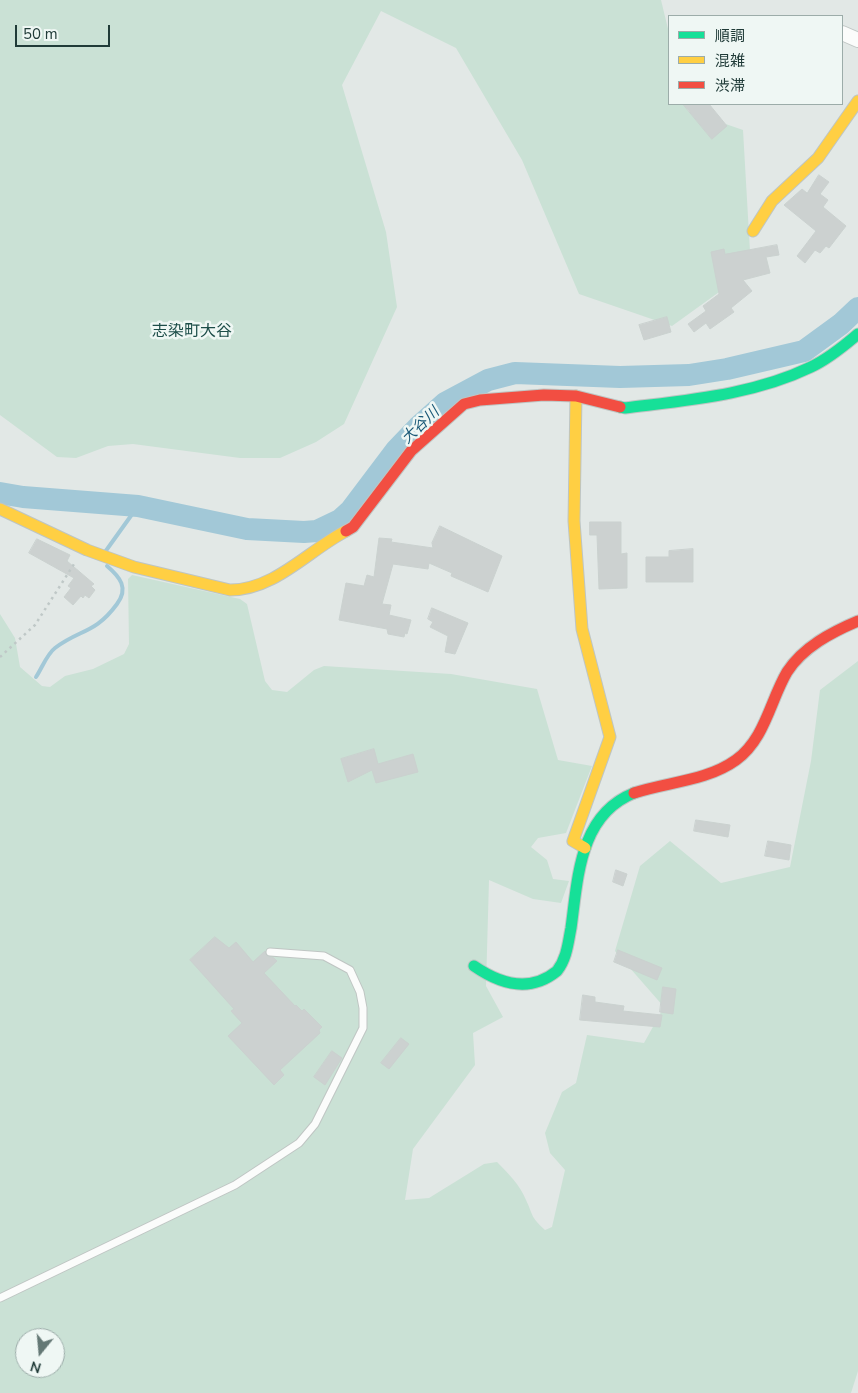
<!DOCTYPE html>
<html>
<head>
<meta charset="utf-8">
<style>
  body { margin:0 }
  #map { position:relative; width:858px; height:1393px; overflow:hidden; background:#e2e8e6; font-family:"Nunito Sans","Noto Sans JP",sans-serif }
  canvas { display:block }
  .legend { position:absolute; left:668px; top:15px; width:175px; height:90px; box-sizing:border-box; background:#eff7f4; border:1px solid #9caca9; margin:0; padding:6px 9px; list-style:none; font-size:15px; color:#203b38 }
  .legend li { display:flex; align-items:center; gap:10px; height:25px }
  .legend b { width:25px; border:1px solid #9caca9 }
  .north { position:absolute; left:15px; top:1328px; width:50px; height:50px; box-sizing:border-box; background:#eff7f4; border:1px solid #9caca9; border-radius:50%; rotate:197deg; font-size:14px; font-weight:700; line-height:20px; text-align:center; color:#203b38 }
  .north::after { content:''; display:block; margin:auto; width:18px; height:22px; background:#647875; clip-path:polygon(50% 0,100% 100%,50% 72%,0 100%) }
  .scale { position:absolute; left:15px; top:25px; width:95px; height:22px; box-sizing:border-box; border:2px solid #203b38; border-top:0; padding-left:6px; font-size:15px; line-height:18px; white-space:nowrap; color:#203b38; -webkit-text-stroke:4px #eff7f4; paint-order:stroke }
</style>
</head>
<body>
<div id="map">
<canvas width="858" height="1393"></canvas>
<ul class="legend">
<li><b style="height:6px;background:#16e098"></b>順調</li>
<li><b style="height:6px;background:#ffcf43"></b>混雑</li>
<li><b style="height:6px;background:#f24e42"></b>渋滞</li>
</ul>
<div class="north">N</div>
<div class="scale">50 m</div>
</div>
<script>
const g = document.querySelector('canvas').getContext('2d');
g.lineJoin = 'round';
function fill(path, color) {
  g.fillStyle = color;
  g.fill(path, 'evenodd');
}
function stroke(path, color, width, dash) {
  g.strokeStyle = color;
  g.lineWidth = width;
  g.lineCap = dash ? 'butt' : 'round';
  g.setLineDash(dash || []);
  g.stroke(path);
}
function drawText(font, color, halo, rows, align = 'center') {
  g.font = font + ' "Nunito Sans","Noto Sans JP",sans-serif';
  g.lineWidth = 5;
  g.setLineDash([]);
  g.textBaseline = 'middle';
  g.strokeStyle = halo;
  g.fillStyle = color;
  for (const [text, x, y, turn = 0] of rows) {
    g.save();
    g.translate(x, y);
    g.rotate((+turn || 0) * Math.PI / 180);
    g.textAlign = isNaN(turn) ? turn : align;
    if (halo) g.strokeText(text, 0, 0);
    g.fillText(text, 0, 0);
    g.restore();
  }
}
const green = new Path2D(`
  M0,0H661L669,33V104H686L688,111L743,130L751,269L672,326L579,294L522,160L456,48L381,11L342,85L386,232L397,307L344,424L316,442L280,458H240L133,444L108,446L76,458L57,457L0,415Z
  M132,575L240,599L247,604L265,681L272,690L287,692L314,670L324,666L451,674L537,689L558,760L592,766L566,833L538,838L531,847L547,860L553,879L569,881L561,903L533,899L489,880L486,986L503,1017L473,1033L475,1065L413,1149L405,1200L429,1198L484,1164L497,1162C508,1173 520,1185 526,1200C534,1217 530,1216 545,1230L552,1227L565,1170L550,1153L545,1133L562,1092L576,1083L587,1035L644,1043L664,1007L615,951L640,866L670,841L721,883L790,867L811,761L820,690L858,661V1371L851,1393H0V614L15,638L20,667L42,686L50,687L65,676L93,669L124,654L129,644L128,579ZM25,1338H55V1368H25Z`);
const stream = new Path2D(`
  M105,552L138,506
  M36,677C42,668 47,654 55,648C80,629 95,634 117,604C129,588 120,577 107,566`);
const river = new Path2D(`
  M0,493L23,497L138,506L247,529L304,532L317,531L340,520L350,511L396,450L418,427L445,403L488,380L515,373L620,377L689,375L727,369L804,351L841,324L858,308`);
const building = new Path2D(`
  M683,104H709L727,126L712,139Z
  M819,175L829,182L820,194L828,200L823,207L846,226L829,248L826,246L820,253L815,250L805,263L797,256L816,231L784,205L802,189L807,193Z
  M777,245L779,255L766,257L770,273L743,280L752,291L731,308L734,312L710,329L706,323L694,332L688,324L706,311L703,306L719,294L711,252L724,249L725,254Z
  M667,317L671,332L644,340L639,325Z
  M590,522H621V554L627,553V588L599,589L597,535H590Z
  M440,526L502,556L488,592L451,576L452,573L429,563L428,569L393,564L382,604L391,605L389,615L411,620L407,634L405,633L404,637L388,634L387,629L339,620L346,583L364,586L367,575L374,577L379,538L392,539L391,542L433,548L432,543Z
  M37,539L70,555L67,561L94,584L91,586L95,590L89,598L85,595L83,598L81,596L73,605L64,597L71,588L68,586L74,578L29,553Z
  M693,549V582H646V557H669V551Z
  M432,608L468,623L455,654L445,652L448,636L430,627L433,622L428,619Z
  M374,749L378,764L413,754L418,772L376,783L372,770L348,782L341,759Z
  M696,820L730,825L728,837L694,831Z
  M768,841L791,845L789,860L765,856Z
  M616,870L627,874L623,886L613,882Z
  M215,937L229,948L236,942L253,962L265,951L267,956L274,958L277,961L264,973L295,1006L296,1005L302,1011L304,1009L322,1027L319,1030L320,1033L280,1070L284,1075L274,1085L228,1036L242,1023L231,1011L234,1009L190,960Z
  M618,950L662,968L657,980L614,962Z
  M663,987L676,989L673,1014L660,1012Z
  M583,995L595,997V1002L624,1006L623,1011L662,1015L660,1027L580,1020Z
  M401,1038L409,1044L389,1069L381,1063Z
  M332,1051L342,1058L325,1085L314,1077Z`);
const path = new Path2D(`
  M0,657L35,625L76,561`);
const lane = new Path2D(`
  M0,1298L235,1185L299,1143L315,1124L363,1028V1008L360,992L350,970L324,956L270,952`);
const street = new Path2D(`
  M842,33L858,40`);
const fast = new Path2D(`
  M620,407L625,408C688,400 753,395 811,367C828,359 844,346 858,334
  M474,966C500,984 530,993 557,971C567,958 568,943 571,928C578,878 579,815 634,793`);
const slow = new Path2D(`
  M753,231L772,201L818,158L858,101
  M576,396L574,521L582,629L610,737L573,841L585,848
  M0,509L87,550L134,567L230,590C275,590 309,550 346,531`);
const jam = new Path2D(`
  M346,531L353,527L411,451L464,404L480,400L544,395L576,396L620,407
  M634,793C667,782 707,781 736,760C765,739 770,701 787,672C803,647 832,632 858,621`);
const waterNames = [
  ["大谷川",421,426,-44]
];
const quarterNames = [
  ["志染町大谷",192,332]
];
fill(green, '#cae1d5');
stroke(stream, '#a2c8d7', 4);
stroke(river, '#a2c8d7', 22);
fill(building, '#ccd1d0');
stroke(building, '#cad1cf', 1);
stroke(lane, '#bfc5c3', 9);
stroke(street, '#bfc5c3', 16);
stroke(fast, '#bec5c3', 13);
stroke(slow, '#bec5c3', 13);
stroke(jam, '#bec5c3', 13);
stroke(path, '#bfc8c7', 2.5, [2.5, 4]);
stroke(lane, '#fbfcfb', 7);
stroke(street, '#fbfcfb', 14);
stroke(fast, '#16e098', 11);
stroke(slow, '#ffcf43', 11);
stroke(jam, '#f24e42', 11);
drawText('italic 15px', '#1a5977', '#eff7f4', waterNames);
drawText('16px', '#1c4d48', '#eff7f4', quarterNames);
</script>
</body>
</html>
